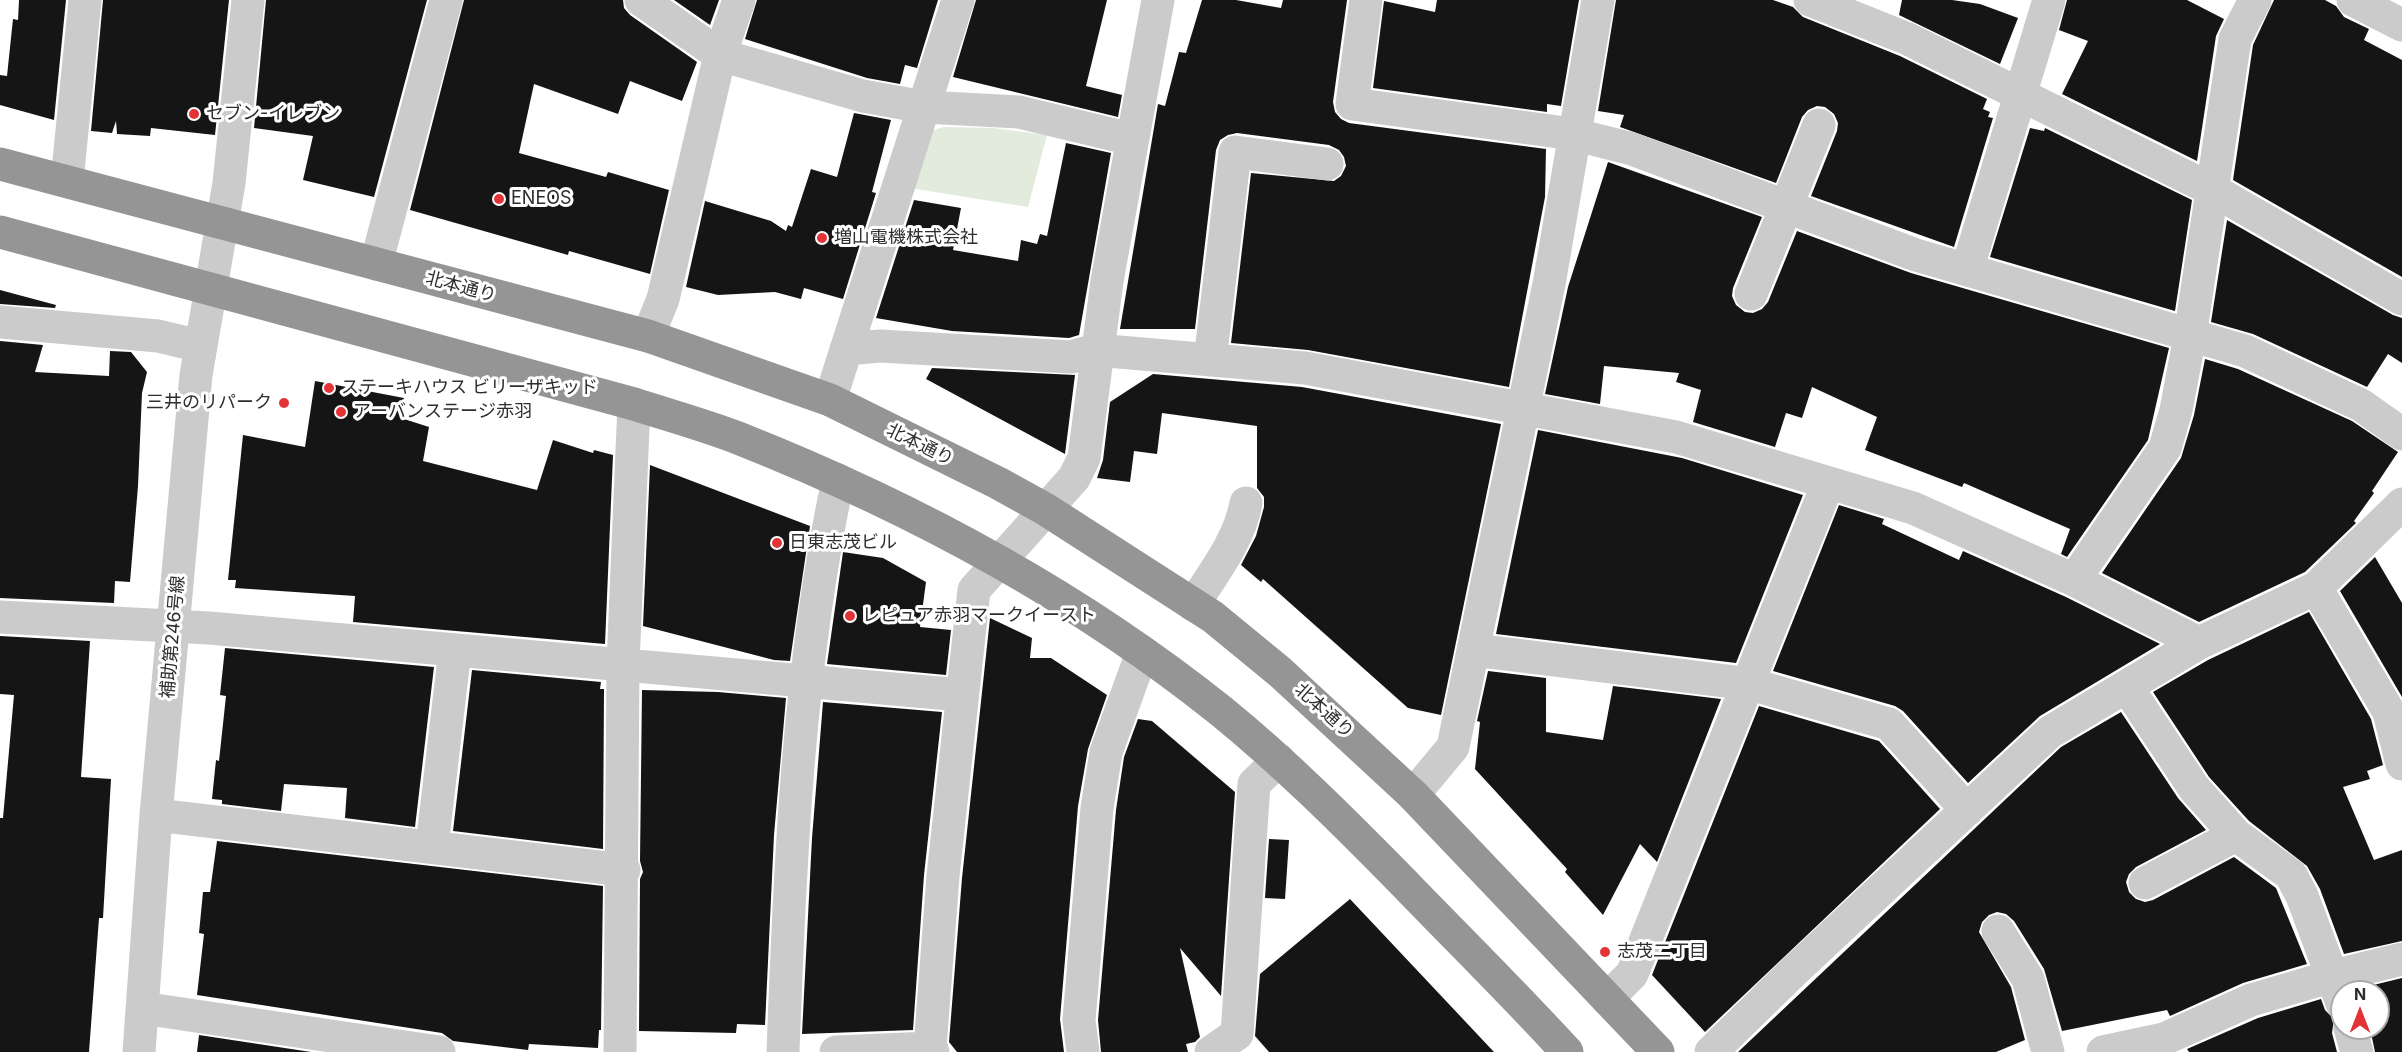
<!DOCTYPE html>
<html>
<head>
<meta charset="utf-8">
<style>
  body { margin:0 }
  #map { position:relative; width:2402px; height:1052px; overflow:hidden; background:#fff; font-family:Inter,sans-serif }
  canvas { display:block }
  .north { position:absolute; left:2330px; top:980px; width:60px; height:60px; box-sizing:border-box; background:#fff; border:2px solid #ababab; border-radius:50%; rotate:0deg; font-size:16px; font-weight:700; line-height:24px; text-align:center; color:#2e2e2e }
  .north::after { content:''; display:block; margin:auto; width:21px; height:27px; background:#e23337; clip-path:polygon(50% 0,100% 100%,50% 72%,0 100%) }
</style>
</head>
<body>
<div id="map">
<canvas width="2402" height="1052"></canvas>
<div class="north">N</div>
</div>
<script>
const g = document.querySelector('canvas').getContext('2d');
g.lineJoin = 'round';
function fill(path, color) {
  g.fillStyle = color;
  g.fill(path, 'evenodd');
}
function stroke(path, color, width, dash) {
  g.strokeStyle = color;
  g.lineWidth = width;
  g.lineCap = dash ? 'butt' : 'round';
  g.setLineDash(dash || []);
  g.stroke(path);
}
function drawText(font, color, halo, rows, align = 'center') {
  g.font = font + ' Inter,"Noto Sans JP",sans-serif';
  g.lineWidth = 6;
  g.setLineDash([]);
  g.textBaseline = 'middle';
  g.strokeStyle = halo;
  g.fillStyle = color;
  for (const [text, x, y, turn = 0] of rows) {
    g.save();
    g.translate(x, y);
    g.rotate((+turn || 0) * Math.PI / 180);
    g.textAlign = isNaN(turn) ? turn : align;
    if (halo) g.strokeText(text, 0, 0);
    g.fillText(text, 0, 0);
    g.restore();
  }
}
const green = new Path2D(`
  M943,127L993,128L1047,135L1028,207L910,188L929,132Z`);
const building = new Path2D(`
  M19,0H66L54,120L0,105V75L7,76L13,19L18,20Z
  M103,0H229L215,135L151,128L150,136L117,134L116,121L112,133L91,131Z
  M266,0H427L374,197L303,180L313,136L254,128Z
  M464,0H623L624,8L630,15L697,62L682,101L630,81L618,114L534,84L519,153L606,177L608,172L669,190L650,274L569,251L568,255L410,210Z
  M674,0H719L710,25Z
  M757,0H938L917,68L905,65L900,84L867,78L745,39Z
  M976,0H1107L1086,86L1122,95L1118,117L953,77Z
  M1202,0H1236L1281,8L1283,0H1347L1333,102L1335,112L1341,119L1349,123L1546,149L1545,197L1509,387L1308,350L1231,343L1251,173L1334,181L1341,176L1346,166L1344,157L1339,150L1329,145L1237,133L1228,135L1220,140L1216,150L1195,329H1120L1158,104L1165,106L1179,52L1186,53Z
  M1437,0H1579L1561,106L1547,104V112L1373,88L1384,1L1435,12Z
  M1616,0H1773L1793,7L1803,17L1900,56L1987,99L1983,109L1990,112L1988,117L1993,118L1954,247L1811,196L1837,131L1838,123L1834,114L1825,107L1817,106L1808,110L1802,117L1776,183L1620,127L1624,115L1598,111Z
  M1902,0H1952L1980,4L2018,18L2000,64L1899,15Z
  M2067,0H2187L2224,19L2216,36L2197,161L2062,94L2088,41L2059,30Z
  M2274,0H2325L2336,6L2344,17L2369,29L2364,40L2402,60V277L2233,180L2253,45Z
  M854,113L891,120L872,192L876,193L843,299L804,288L801,299L775,292L718,295L686,287L705,201L771,221L786,231L788,225L792,227L811,169L837,177Z
  M2030,128L2044,131L2045,128L2192,200L2175,311L1990,257Z
  M1066,143L1111,153L1079,335L1069,338L952,331L876,318L914,200L961,208L953,250L1018,261L1021,240L1037,244L1040,234L1047,236Z
  M1608,162L1762,217L1733,288L1732,296L1736,305L1745,312L1753,313L1762,309L1768,302L1797,231L1911,273L2169,348L2148,440L2067,557L2061,554L2070,529L1964,483L1962,487L1865,450L1877,417L1812,387L1802,418L1786,413L1775,447L1693,422L1701,390L1676,382L1679,373L1604,366L1600,404L1545,394L1568,287Z
  M2227,220L2393,315L2402,318V363L2388,354L2367,387L2253,334L2211,322Z
  M0,290L56,305L55,308L0,304Z
  M0,341L43,345L35,372L109,376L110,351L131,352L147,372L142,393L138,486L130,582L115,581L114,603L0,598Z
  M2205,359L2238,369L2352,421L2398,452L2372,491L2374,493L2354,521L2356,523L2305,572L2199,622L2102,573L2181,458L2194,415Z
  M932,368L1075,375L1065,454L926,379Z
  M1153,374L1302,387L1501,424L1441,715L1408,708L1263,579L1261,582L1241,565L1256,536L1264,507V497L1257,488V426L1162,413L1157,454L1134,451L1130,482L1097,478L1103,460L1110,402Z
  M315,381L404,398L401,418L429,427L423,461L537,490L553,440L593,453L594,450L613,455L605,644L353,622L355,596L235,588L236,580H228L243,435L305,447Z
  M1538,430L1682,458L1803,495L1736,663L1496,634Z
  M650,465L810,526L790,661L774,660L643,626Z
  M1839,505L1884,519L1882,524L1959,560L1963,551L2066,597L2160,644L2040,716L1968,783L1903,711L1895,706L1773,671Z
  M843,552L883,558L926,582L920,627L951,630L946,675L827,664Z
  M2375,557L2402,603V697L2340,591Z
  M2309,612L2371,719L2383,765L2367,771L2370,779L2343,787L2374,860L2402,850V941L2344,954L2320,889L2307,866L2249,821L2209,777L2153,692L2208,660Z
  M990,618L1032,638L1030,658H1051L1107,695L1088,749L1078,806L1060,1019L1064,1052H957L949,1042L962,878Z
  M0,636L90,641L81,777L111,779L103,918H99L89,1052H0V818H3L14,695L0,694Z
  M225,648L434,667L415,827L345,818L347,788L284,784L281,811L222,804V800L212,799L216,760L219,761L226,696L220,695Z
  M472,670L601,682L600,689H604L603,849L453,831Z
  M1488,671L1546,678V732L1603,740L1613,686L1721,699L1657,862L1640,844L1603,915L1565,872L1567,869L1475,769L1480,722L1477,721Z
  M642,690L718,692L786,698L774,835L765,1025L737,1024L736,1033L639,1031L640,879L643,872L640,861Z
  M823,702L942,712L924,875L913,1030L802,1034L812,838Z
  M1759,706L1879,741L1940,809L1705,1032L1652,975Z
  M2121,712L2178,798L2206,830L2136,867L2129,874L2126,882L2129,892L2136,899L2145,902L2153,900L2234,857L2276,888L2307,964L2243,983L2170,1016L2167,1010L2062,1031L2044,969L2014,921L2006,914L1997,912L1989,915L1982,922L1979,932L2011,987L2025,1040L1996,1052H1738L2061,747Z
  M1138,719L1152,721L1235,792L1221,996L1180,948L1200,1037L1195,1042L1186,1044L1188,1052H1101L1098,1020L1116,810L1124,757Z
  M1269,839L1289,840L1285,899L1265,898Z
  M217,841L603,886L601,1030H599L598,1048L529,1044L528,1050L453,1041L442,1033L197,995L204,934L199,933L203,892H210Z
  M1350,899L1494,1052H1269L1255,1036L1260,974Z
  M2402,978V1052H2375L2370,1028H2378V992H2358L2357,989Z
  M2321,999L2325,1010L2334,1019L2332,1033L2337,1052H2189L2187,1049L2258,1018Z
  M199,1035L311,1052H197Z`);
const minor = new Path2D(`
  M641,0L720,55L863,96L924,107L1019,112L1131,139
  M1366,0L1352,104L1573,134L1632,149L1916,255L2245,351L2361,405L2402,434
  M1810,0L1908,39L2211,189L2402,299
  M2353,0L2402,25
  M67,181L85,0
  M376,264L446,0
  M1967,270L2049,0
  M1751,294L1819,125
  M0,322L158,336L200,346
  M648,336L663,299L720,55L739,0
  M846,349L880,346L1071,357L1096,350L1305,368L1676,437L1913,508L2074,580L2199,643
  M1210,360L1235,152L1327,164
  M830,400L958,0
  M2074,580L2165,448L2176,410L2190,336L2235,39L2255,0
  M2316,588L2389,712L2402,764
  M1193,605C1213,574 1240,539 1246,503
  M0,617L209,628L961,695
  M1474,650L1750,684L1889,724L1967,810
  M2127,687L2194,788L2236,835L2291,875L2302,896L2342,1003
  M1413,795L1453,747L1549,284L1598,0
  M156,815L624,870
  M432,846L455,650
  M2145,883L2236,835
  M1998,931L2028,979L2048,1052
  M1607,999L1632,974L1828,483
  M142,1008L439,1052
  M2350,1028L2357,1052
  M139,1052L156,815L196,375L229,183L248,0
  M620,1052L623,665L634,404
  M783,1052C790,860 798,669 838,480
  M836,1052L930,1048
  M933,1052L930,1048L943,876L974,590L1074,478L1084,458L1107,281L1158,0
  M1083,1052L1079,1020L1097,808L1106,752L1142,653
  M1211,1052L1237,1034L1254,784L1279,760
  M1711,1052L1793,972L2050,732L2199,643L2316,588L2402,504
  M2103,1052L2164,1039L2251,1000L2333,976L2402,959`);
const highway = new Path2D(`
  M0,164L648,336L830,400L998,483L1045,509L1213,617L1280,672L1413,795L1658,1052
  M0,232L634,404C668,415 704,425 738,438C910,506 1076,595 1221,711C1285,763 1344,822 1402,881C1457,938 1514,994 1567,1052`);
const markers = [
  [194,114,6,"#e23337"],
  [499,199,6,"#e23337"],
  [822,238,6,"#e23337"],
  [329,388,6,"#e23337"],
  [284,403,6,"#e23337"],
  [341,412,6,"#e23337"],
  [777,543,6,"#e23337"],
  [850,616,6,"#e23337"],
  [1605,952,6,"#e23337"]
];
const poiNames = [
  ["セブン-イレブン",206,114],
  ["ENEOS",511,199],
  ["増山電機株式会社",834,238],
  ["ステーキハウス ビリーザキッド",341,388],
  ["三井のリパーク",272,403,"right"],
  ["アーバンステージ赤羽",353,412],
  ["日東志茂ビル",789,543],
  ["レピュア赤羽マークイースト",862,616],
  ["志茂二丁目",1617,952]
];
const streetNames = [
  ["北本通り",461,287,15],
  ["北本通り",920,445,26],
  ["補助第246号線",173,637,-85],
  ["北本通り",1324,711,42]
];
fill(green, '#e3ebdc');
fill(building, '#151515');
stroke(minor, '#cbcbcb', 33);
stroke(highway, '#959595', 33);
for (const [x, y, r, color] of markers) {
  const dot = new Path2D();
  dot.arc(x, y, r, 0, 2 * Math.PI);
  g.fillStyle = color;
  g.fill(dot);
  stroke(dot, '#fff', 2);
}
drawText('18px', '#2e2e2e', '#fff', poiNames, 'left');
drawText('18px', '#2e2e2e', '#fff', streetNames);
</script>
</body>
</html>
